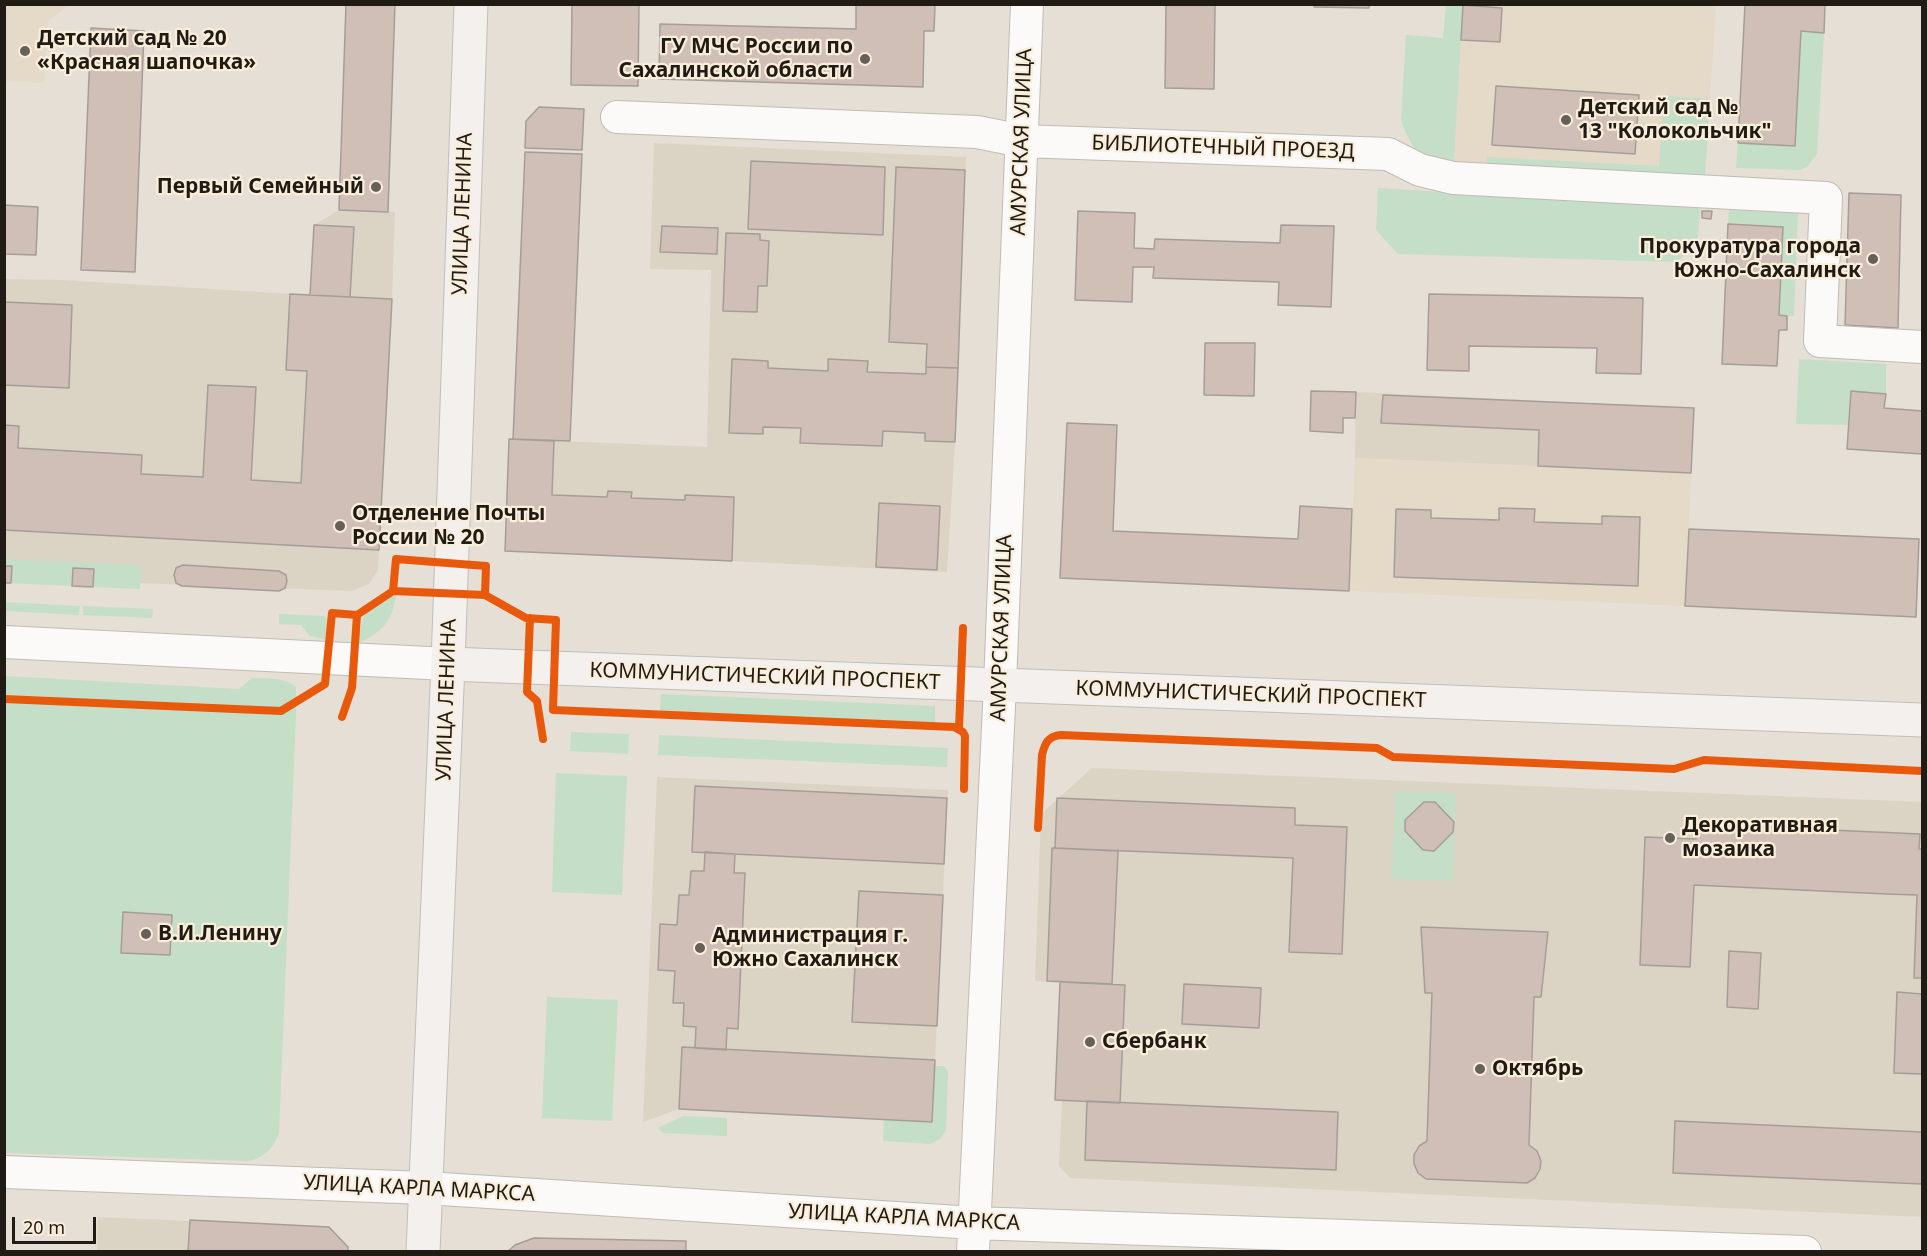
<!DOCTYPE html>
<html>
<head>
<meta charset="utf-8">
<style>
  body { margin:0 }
  #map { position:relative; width:1927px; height:1256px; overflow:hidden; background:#e6dfd5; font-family:"Noto Sans",sans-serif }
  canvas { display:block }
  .frame { position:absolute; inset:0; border:6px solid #201c15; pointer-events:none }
  .scale { position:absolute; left:12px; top:1217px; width:84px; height:27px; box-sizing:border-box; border:3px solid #201c15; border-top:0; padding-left:8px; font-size:18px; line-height:21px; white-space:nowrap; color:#201c15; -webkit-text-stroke:4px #faeedb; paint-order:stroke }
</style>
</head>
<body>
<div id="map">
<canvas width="1927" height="1256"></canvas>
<div class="frame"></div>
<div class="scale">20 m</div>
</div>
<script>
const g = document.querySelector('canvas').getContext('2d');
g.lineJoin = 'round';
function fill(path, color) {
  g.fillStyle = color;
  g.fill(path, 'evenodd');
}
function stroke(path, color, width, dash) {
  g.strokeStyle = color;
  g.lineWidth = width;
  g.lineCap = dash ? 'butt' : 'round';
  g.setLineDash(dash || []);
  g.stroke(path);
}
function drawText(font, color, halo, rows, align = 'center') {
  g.font = font + ' "Noto Sans",sans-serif';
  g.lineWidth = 4.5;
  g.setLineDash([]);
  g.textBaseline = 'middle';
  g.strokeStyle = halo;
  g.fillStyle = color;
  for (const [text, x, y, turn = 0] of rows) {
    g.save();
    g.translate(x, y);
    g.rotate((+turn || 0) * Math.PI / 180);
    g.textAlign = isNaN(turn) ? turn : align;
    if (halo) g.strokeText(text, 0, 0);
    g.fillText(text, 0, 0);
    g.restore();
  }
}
const commercial = new Path2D(`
  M654,143L966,157L955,442L947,572L732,561L505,551L509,439L707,447L711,270L650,269Z
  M339,210L395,212L392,299L379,550L378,570L369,584L352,591L5,578V279L62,280L310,295L314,225Z
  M1356,392L1694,408L1691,473L1355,458Z
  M1092,768L1922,802V1217L1070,1178L1059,1166L1062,1101L1055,1100L1060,983L1035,981L1041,814Z
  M657,777L948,790L932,1122L679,1109L643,1122Z
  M98,1217L329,1227L348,1247V1252H97Z`);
const built = new Path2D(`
  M5,4L69,5L48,21L44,83L5,81Z
  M1463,5H1716L1705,176L1454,163Z
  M1355,458L1691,473L1685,606L1349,591Z`);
const green = new Path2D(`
  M1446,5H1463L1454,163L1420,160L1405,131L1401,120L1406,35L1443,38Z
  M1801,31L1824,33L1817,154L1807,167L1800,170L1736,168L1738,143L1795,145Z
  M1664,96L1710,99L1705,176L1486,165L1487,157L1659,166Z
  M1378,188L1700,208L1698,238L1678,262L1398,254L1376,230Z
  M1729,210L1798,213L1794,316L1779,315L1783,227L1728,224Z
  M1799,359L1886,364V394L1851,391L1848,425L1796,424Z
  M5,559L141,565L140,589L5,583Z
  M396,595C392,622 383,631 359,643C360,617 368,599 396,595Z
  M4,602L80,606L79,615L5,611Z
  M83,606L153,609L152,618L83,615Z
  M279,614L324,616L328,619V640L310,636L301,625L279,624Z
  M5,676L239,689L252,678C267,679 284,677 296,687V715L279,1133C273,1148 266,1156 250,1161L5,1153Z
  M661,694L935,706V723L660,711Z
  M571,732L629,734L628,754L570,751Z
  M659,735L948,748L947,767L658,755Z
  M556,773L627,776L622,895L552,892Z
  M1395,791L1456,793L1453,881L1392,879Z
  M547,997L618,1000L612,1121L542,1118Z
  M935,1066H944L948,1072L946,1130L940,1139L930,1144L883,1141L884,1119Z
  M683,1116L727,1118V1136L663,1133L658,1128Z`);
const building = new Path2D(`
  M346,4H395L388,212L339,210Z
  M572,4H639L638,86L571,85Z
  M856,4H935L934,31H924L923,87L659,79L660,24L856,29Z
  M1166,4H1215L1214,89L1165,88Z
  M1315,4H1369V8L1314,7Z
  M1745,4H1825L1824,33L1801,31L1795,146L1738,143Z
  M1463,5L1502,8L1500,42L1461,40Z
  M91,28L144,31L135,272L81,270Z
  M1496,86L1639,95L1635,154L1492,145Z
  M539,107L584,109L582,150L525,148L526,121Z
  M525,152L582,154L570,441L513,439Z
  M751,161L885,167L883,235L748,229Z
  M896,167L965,170L958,368L926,367L927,344L889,342Z
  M1849,193L1901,195L1898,328L1845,325Z
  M4,205L38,207L36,255L4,254Z
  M1078,211L1135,213L1134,248L1154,249L1155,239L1280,243L1281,225L1334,226L1331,307L1278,305L1279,282L1153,278L1154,267H1133L1132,302L1075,300Z
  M1702,211H1712L1711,219L1702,218Z
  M1728,224L1783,227L1779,315L1787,316V330H1779L1777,366L1722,364Z
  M314,225L354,227L350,297L310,295Z
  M662,226L718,228L717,254L660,252Z
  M726,233L760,234V240L769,241L767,286H758L757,312L723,311Z
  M290,294L392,299L379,550L4,530V425L19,426L18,448L142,455L141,474L203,477L208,385L256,387L251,480L301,483L307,371L286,370Z
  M1429,294L1643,298L1641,374L1596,373L1597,348L1469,346V371L1427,370Z
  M4,302L72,305L69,388L4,385Z
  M1205,343H1255L1254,396L1204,395Z
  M732,359L768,361V368L828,371V359L868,361L867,372L926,374V367L958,368L955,442L925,441V433L883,431L882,446L800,443L801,428L763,427V434L729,433Z
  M1311,391L1356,392L1355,418H1343V433L1310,431Z
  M1851,391L1886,394L1884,408L1922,411V454L1847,449Z
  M1383,395L1694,408L1691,473L1538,466L1539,430L1381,423Z
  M1067,423L1117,425L1113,531L1298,539L1300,506L1352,509L1349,591L1060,578Z
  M509,439L554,441L552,495L607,497L608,491L632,492L631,498L685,500V495L734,497L732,561L505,551Z
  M879,503L940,506L937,570L876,567Z
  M1499,508L1535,509L1534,522L1602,524V516L1640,517L1638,586L1394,577L1396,509L1431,510V518L1499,520Z
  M1689,529L1919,539L1916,617L1685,606Z
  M183,565L279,571L286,575L287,581L285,588L279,591L182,586L176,583L174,575L176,568Z
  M4,566H12L11,583H4Z
  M73,568L94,569L93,587L72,586Z
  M695,786L947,798L944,864L692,852Z
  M1057,798L1295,808V825L1347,827L1342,954L1289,952L1293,858L1055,848Z
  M1424,802H1435L1454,822L1453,832L1434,851L1423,850L1405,831V820Z
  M1696,824L1920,834L1919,849H1922V978H1914L1917,895L1886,894L1694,885L1690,967L1640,965L1645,837L1696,839Z
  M1052,848L1118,851L1112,984L1047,981Z
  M705,852L735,854L734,873H745L738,1029L727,1028L726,1050L695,1048L696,1027L683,1026L684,1003H673L675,971L658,970L660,924L677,925L679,895H689L691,871H704Z
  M859,891L943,895L937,1026L852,1022Z
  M123,912L172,915L170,955L121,953Z
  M1421,927L1548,932L1541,997H1534L1529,1145L1537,1151L1541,1161L1540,1169L1535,1178L1527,1183L1426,1179L1418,1173L1414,1164V1155L1419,1146L1427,1141L1432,993H1425Z
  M1729,951L1761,953L1758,1009L1727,1007Z
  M1060,982L1125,985L1120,1103L1055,1100Z
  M1184,984L1261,988L1259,1028L1182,1024Z
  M1897,992L1922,994V1074L1894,1073Z
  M682,1047L935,1060L932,1122L679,1109Z
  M1087,1101L1338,1112L1336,1170L1085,1160Z
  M1675,1121L1922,1132V1184L1673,1173Z
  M190,1220L329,1227L348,1247V1252H188Z
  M534,1238L686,1241V1252H507L515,1245Z`);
const minor = new Path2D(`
  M617,117L977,132L1022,141L1388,154L1420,170L1453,178L1826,198L1820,341L1922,347
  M4,642L448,664
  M4,1172L426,1188L974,1223L1805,1252
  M973,1252L1000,685L1027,4`);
const major = new Path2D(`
  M448,664L1922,720
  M423,1252L448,664L471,4`);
const cycleway = new Path2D(`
  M393,591L485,595
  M530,618L527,692L537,701L543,739
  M4,699L281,711L325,684L332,613L357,615L393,591L396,559L486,566L485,595L526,618L556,620L553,710L954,727L963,732L965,736L964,789
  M342,717L352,688L357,615
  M959,729L963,628
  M1038,828L1042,755C1045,743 1048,736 1061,735L1377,748L1393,757L1674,769L1704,760L1922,771`);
const markers = [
  [25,51,6,"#656058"],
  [865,59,6,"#656058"],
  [1566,120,6,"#656058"],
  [376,187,6,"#656058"],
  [1873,259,6,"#656058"],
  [340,526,6,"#656058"],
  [1670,838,6,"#656058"],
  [146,934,6,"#656058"],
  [700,948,6,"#656058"],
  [1090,1042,6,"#656058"],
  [1480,1069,6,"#656058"]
];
const poiNames = [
  ["Детский сад № 20",37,39],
  ["«Красная шапочка»",37,63],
  ["ГУ МЧС России по",853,47,"right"],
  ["Сахалинской области",853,71,"right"],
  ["Детский сад №",1578,108],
  ["13 \"Колокольчик\"",1578,132],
  ["Первый Семейный",364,187,"right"],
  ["Прокуратура города",1861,247,"right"],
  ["Южно-Сахалинск",1861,271,"right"],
  ["Отделение Почты",352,514],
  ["России № 20",352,538],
  ["Декоративная",1682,826],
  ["мозаика",1682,850],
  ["В.И.Ленину",158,934],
  ["Администрация г.",712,936],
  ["Южно Сахалинск",712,960],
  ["Сбербанк",1102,1042],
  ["Октябрь",1492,1069]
];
const streetNames = [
  ["АМУРСКАЯ УЛИЦА",1022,142,-88],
  ["БИБЛИОТЕЧНЫЙ ПРОЕЗД",1223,148,2],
  ["УЛИЦА ЛЕНИНА",463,214,-88],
  ["АМУРСКАЯ УЛИЦА",1002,628,-88],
  ["КОММУНИСТИЧЕСКИЙ ПРОСПЕКТ",765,677,2],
  ["КОММУНИСТИЧЕСКИЙ ПРОСПЕКТ",1251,695,2],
  ["УЛИЦА ЛЕНИНА",447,700,-88],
  ["УЛИЦА КАРЛА МАРКСА",419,1189,3],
  ["УЛИЦА КАРЛА МАРКСА",904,1218,3]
];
fill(commercial, '#dbd3c4');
fill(built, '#e5d9c7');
fill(green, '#c4dec8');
fill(building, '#cfbfb7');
stroke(building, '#a59e98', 1.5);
stroke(minor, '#c1bbb3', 34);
stroke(major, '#c1beb8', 35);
stroke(minor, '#fbfaf9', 32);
stroke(major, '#f4f0ee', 33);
stroke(cycleway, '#e8590c', 8);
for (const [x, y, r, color] of markers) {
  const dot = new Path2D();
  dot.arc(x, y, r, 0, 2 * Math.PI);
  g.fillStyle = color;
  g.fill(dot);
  stroke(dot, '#faeedb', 2);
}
drawText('bold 21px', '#201c15', '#faeedb', poiNames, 'left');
drawText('21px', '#201c15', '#faeedb', streetNames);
</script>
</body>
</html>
